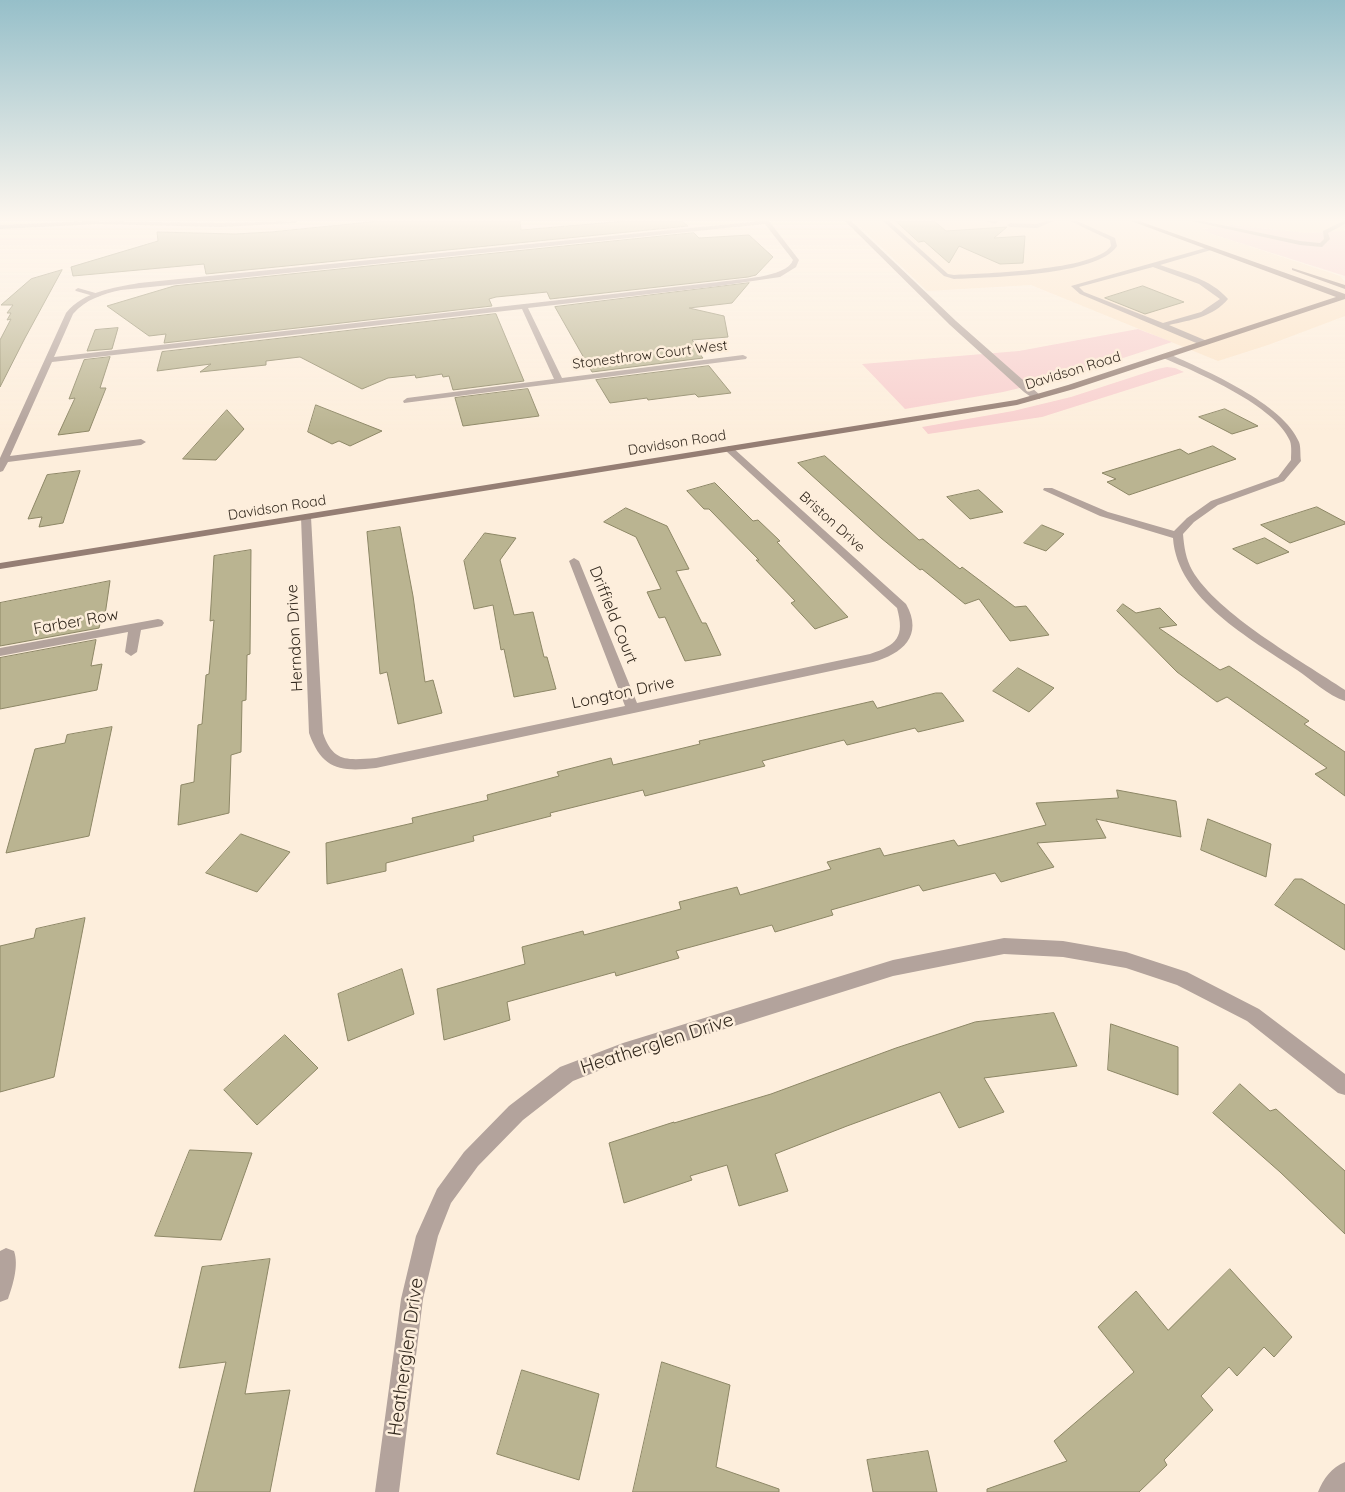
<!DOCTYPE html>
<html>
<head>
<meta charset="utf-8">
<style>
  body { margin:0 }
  canvas { display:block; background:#fdeedc }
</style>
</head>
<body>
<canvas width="1345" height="1492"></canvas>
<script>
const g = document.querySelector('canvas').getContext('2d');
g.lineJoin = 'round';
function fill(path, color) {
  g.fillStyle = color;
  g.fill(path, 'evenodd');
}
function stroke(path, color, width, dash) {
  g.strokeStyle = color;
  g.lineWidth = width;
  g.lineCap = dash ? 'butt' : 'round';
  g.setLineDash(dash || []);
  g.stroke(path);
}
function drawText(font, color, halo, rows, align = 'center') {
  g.font = font + ' Quicksand,sans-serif';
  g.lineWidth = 5;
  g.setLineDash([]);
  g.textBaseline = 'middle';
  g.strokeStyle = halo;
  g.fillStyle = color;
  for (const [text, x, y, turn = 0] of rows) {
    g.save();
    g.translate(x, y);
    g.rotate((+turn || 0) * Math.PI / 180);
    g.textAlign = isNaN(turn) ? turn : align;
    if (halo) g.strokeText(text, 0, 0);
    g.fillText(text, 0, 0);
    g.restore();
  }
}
const built = new Path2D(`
  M854,221H1345L1344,232L1308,233L1232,225L1203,229L1212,234L1340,276L1345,282V316L1268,345L1218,361L1031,285L927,291Z`);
const green = new Path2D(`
  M1232,225L1308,233L1345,231V276L1212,234L1203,229Z
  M1138,329L1172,342L1062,378L1003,392L905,409L862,364L1019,351Z
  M1167,367L1175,368L1184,372L1042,417L928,434L922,427L1013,411L1071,397L1157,369Z`);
const building = new Path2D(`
  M380,221H520L521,230L626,221H682L688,226L206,274L204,264L73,276L71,267L158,241L157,232L235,234L271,232Z
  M896,221H934L946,231L1007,227L994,238L1025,236L1023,263L1000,264L959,246L949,263L924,241L919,242Z
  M694,233L699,238L749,235L773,257L756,275L748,277L550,299L547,292L496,297L489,299L492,306L164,343L166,334L149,336L107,306L174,286Z
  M62,270L25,338L0,387V340L11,319L7,320L11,313H7L13,305H1L31,279Z
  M749,283L732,303L689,308L724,316L728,337L692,340L697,346L694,347L703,358L592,372L555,307Z
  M1143,286L1184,302L1145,314L1105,298Z
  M496,314L524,381L453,390L449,376L443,377L442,374L416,378L415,375L388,378L362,389L300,357L266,361V365L200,372L211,364L157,371L162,352Z
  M118,328L112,349L87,351L95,330Z
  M110,357L100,388H106L89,431L58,435L75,398L69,399L84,360Z
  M709,366L731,393L698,397L695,394L648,400L647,398L610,403L596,380Z
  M528,389L539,416L463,426L455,398Z
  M316,405L382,431L350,446L339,441L332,444L308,432Z
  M1225,409L1258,426L1232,434L1199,417Z
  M227,410L244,429L216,460L183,459Z
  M1213,446L1236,459L1129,495L1107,482L1116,479L1102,473L1180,449L1188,454Z
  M825,456L919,540L923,539L960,569L962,567L1015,607L1026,606L1049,635L1010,641L979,599L965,604L922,569L920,570L881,538L798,463Z
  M80,471L63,523L39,527L42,517L28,519L47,475Z
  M715,483L753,521L758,520L780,541L777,542L848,617L815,629L791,603L795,601L756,560H759L709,509H704L687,491Z
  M979,490L1003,512L970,519L947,497Z
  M1317,507L1345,522V524L1290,543L1261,525Z
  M626,508L667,526L689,569L676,571L702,623H706L721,655L685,661L665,617L659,618L647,592L661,589L636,537L604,522Z
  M1042,525L1064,534L1046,551L1024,543Z
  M400,527L413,596L425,682L433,680L442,713L398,724L387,672L380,674L367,532Z
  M485,533L516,538L500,560L514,615L533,612L544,657H547L556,689L514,697L504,649L501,650L493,605L474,609L464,561Z
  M1265,538L1289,552L1257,564L1233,549Z
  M251,550L250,654L247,655L246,700L242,701L241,752L231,755L229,813L178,825L181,785L194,782L198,725L202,724L206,675L209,674L214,620L210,621L214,556Z
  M110,581L105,615L102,616L99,628L0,646V603Z
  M1123,604L1136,613L1160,608L1177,625L1159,628L1220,670L1229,666L1309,721L1304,724L1345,752V796L1315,774L1327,768L1227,697L1217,702L1177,672L1117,611Z
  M96,640L91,666L102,664L97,690L0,709V658Z
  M1018,668L1054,688L1029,712L993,691Z
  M936,693H942L964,721L918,732L915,728L847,745L844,740L762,761L765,766L645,796L643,790L550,813L551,816L473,836L474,841L386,863V871L327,884L326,843L413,823L412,818L488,800L487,795L559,776L557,772L611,758L613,765L700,744L699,741L873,701L877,708Z
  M112,727L89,836L6,853L35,749L65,743L67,735Z
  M1117,790L1176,801L1181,837L1096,819L1106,838L1037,843L1054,867L1001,882L995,873L923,891L919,885L831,910L833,915L775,932L772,925L676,951L679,958L616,976L615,972L507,1002L510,1020L444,1040L437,989L525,964L522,947L583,931L584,935L681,909L679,902L737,887L740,895L831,869L827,862L880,848L884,856L954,840L958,846L1046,825L1036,803L1118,798Z
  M1208,819L1271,844L1266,877L1201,850Z
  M241,834L290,852L257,892L206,873Z
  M1295,879H1302L1345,905V950L1275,905Z
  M85,918L54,1077L0,1092V946L34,938L36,929Z
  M402,969L414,1014L348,1041L338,994Z
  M1054,1013L1077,1066L984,1078L1004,1112L959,1128L940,1092L847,1126L775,1154L788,1191L739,1206L727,1165L690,1176L692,1180L624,1203L609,1143L674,1122V1123L771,1094L896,1048L975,1022Z
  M1111,1024L1178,1047V1095L1108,1070Z
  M285,1035L318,1068L257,1125L224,1090Z
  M1240,1084L1270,1111L1276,1109L1345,1171V1234L1280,1172L1213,1113Z
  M190,1150L252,1153L221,1240L155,1236Z
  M270,1259L245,1394L290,1390L270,1492H194L226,1362L179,1368L202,1267Z
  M1230,1269L1292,1337L1274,1357L1264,1347L1237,1376L1229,1367L1201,1396L1213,1410L1164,1460L1167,1465L1139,1492H987V1489L1067,1461L1054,1441L1134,1372L1098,1327L1136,1291L1168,1330Z
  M662,1362L730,1385L716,1467L779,1489V1492H633Z
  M522,1370L599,1394L579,1480L497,1454Z
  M928,1451L937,1492H873L867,1460Z`);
const service = new Path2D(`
  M883,221H889L948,274L954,275C985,273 1094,271 1111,246L1110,240L1070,221H1077L1115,238L1117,246C1098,276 989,277 954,279L944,276Z
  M985,221H997L998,222L995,224Z
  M1046,221H1054L1037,228L1010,227L1007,225L1010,223L1036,224Z
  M1191,221H1202L1300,241L1320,243L1324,239L1323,231L1343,221H1345V224L1328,233L1330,239L1322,247L1300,245Z
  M1209,247L1211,248V250L1160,265C1183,273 1211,279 1228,299C1213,317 1191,320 1169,325L1207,341V345H1201L1080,294L1071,286ZM1153,267L1199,284L1220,299L1201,312L1163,323L1084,292L1079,287Z
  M78,288L99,294L101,295L97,297L76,291L75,290Z
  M158,619L162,620L164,623L162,626L141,630L137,652L131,656L125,652L128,632L0,656V648Z
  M6,1248L14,1251C19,1265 13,1285 8,1299L0,1302V1251Z`);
const minor = new Path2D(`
  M86,221L221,223L298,221L295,223L221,227L98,224L0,229V225Z
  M761,221H769L799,260L796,267L780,277L719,286L528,308L562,378L743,355L747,357L746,359L404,403L403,401L407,398L554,379L522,309L52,362L10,456L141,439L146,442L141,445L8,462L3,471L0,472V458L66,313C84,291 113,288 139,283ZM765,224L793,260C787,278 736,279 719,282L54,357L73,314C86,299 103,294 121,290Z
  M845,221H851L956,321L1040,395V399H1034L1024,392L950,325Z
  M1163,354H1169C1205,370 1284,404 1299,442C1301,447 1300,455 1301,461L1284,481L1218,505L1194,522L1183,534C1184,547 1186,559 1192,570C1217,614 1302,661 1345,690V701C1328,696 1311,679 1297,670C1251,639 1177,599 1173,538L1100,516L1043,490L1044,488H1052L1108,512L1174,531L1187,518L1211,501L1278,477L1291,460C1291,455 1292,447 1290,441C1276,406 1197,372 1163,358Z
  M729,446L732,447L906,604C924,636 902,654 873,662L376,768C341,772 322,770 309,733L301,517L306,514L311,517L323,733C333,763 348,760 376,758L625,706L569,561L574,558L579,561L637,703L870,654C897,645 905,637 897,608L726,451L724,449Z
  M1004,938L1063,941L1126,952L1187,972L1259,1009L1345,1074V1095L1338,1093L1247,1021L1177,985L1126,968L1063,957L1004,954L893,976L623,1061L573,1081L523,1120L478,1166L451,1203L438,1236L423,1299L399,1492H375L401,1299L416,1236L437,1189L464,1152L509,1106L560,1067L623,1043L893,960Z
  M1345,1462V1492H1318C1323,1479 1332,1467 1345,1462Z`);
const secondary = new Path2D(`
  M1131,221H1139L1345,294V299L1074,389L1017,405L0,569V563L1016,400L1068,385L1336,297Z
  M1292,268L1345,285V289L1292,270Z`);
const farStreetnames = [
  ["Stonesthrow Court West",650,355,-7],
  ["Davidson Road",1073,371,-17],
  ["Davidson Road",677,443,-9],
  ["Davidson Road",277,508,-9],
  ["Briston Drive",832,522,42]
];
const streetNames = [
  ["Driffield Court",613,615,68],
  ["Farber Row",76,622,-10],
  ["Herndon Drive",295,638,-93],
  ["Longton Drive",623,693,-12]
];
const nearStreetnames = [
  ["Heatherglen Drive",657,1044,-18],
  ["Heatherglen Drive",406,1357,-82]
];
fill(built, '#fce4c8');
fill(green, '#f8d0cf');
fill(building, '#bab491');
stroke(building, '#8d8766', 1);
fill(service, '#b3a39c');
fill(minor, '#b3a39c');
fill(secondary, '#957e74');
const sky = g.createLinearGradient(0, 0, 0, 430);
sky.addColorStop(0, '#96bfc9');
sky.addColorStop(0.51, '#fef7ef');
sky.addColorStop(1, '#fef7ef00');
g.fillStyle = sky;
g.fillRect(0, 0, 1345, 430);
drawText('14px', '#33291e', '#fdeedc', farStreetnames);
drawText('16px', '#33291e', '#fdeedc', streetNames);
drawText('19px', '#33291e', '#fdeedc', nearStreetnames);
</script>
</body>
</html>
